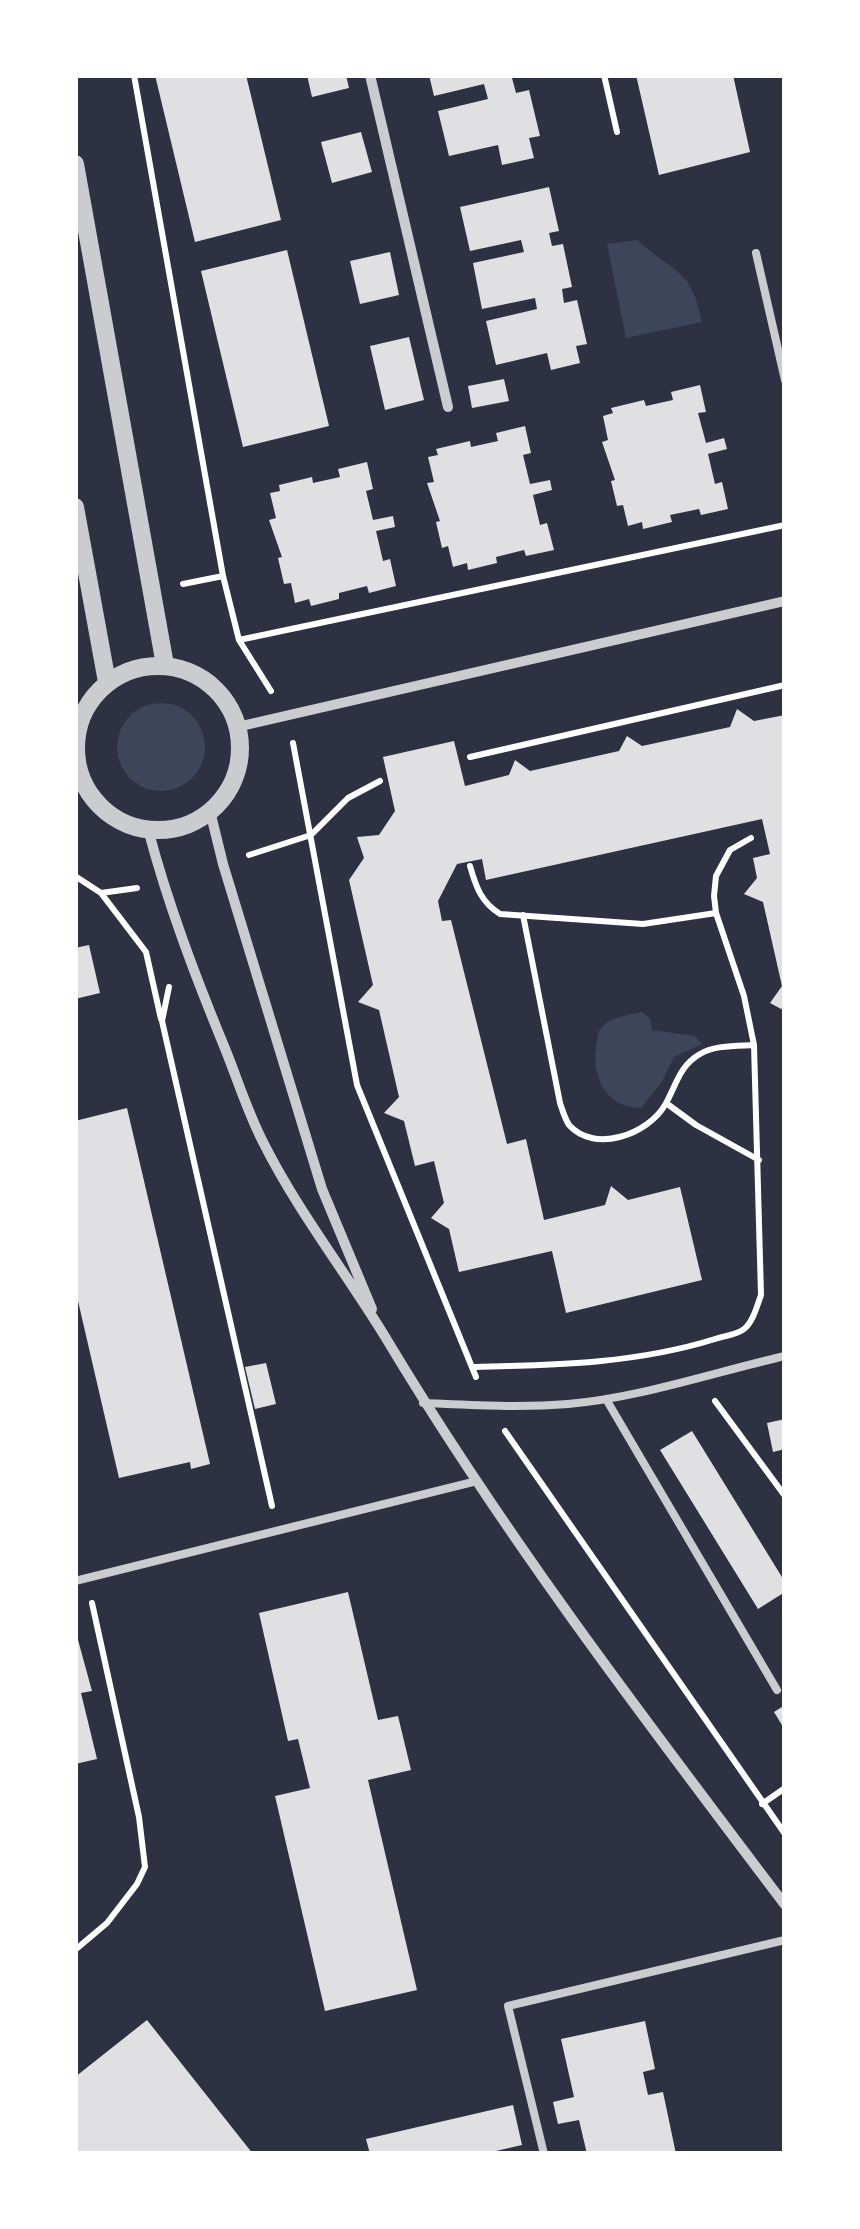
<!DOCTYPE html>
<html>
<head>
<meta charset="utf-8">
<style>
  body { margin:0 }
  #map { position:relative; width:860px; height:2229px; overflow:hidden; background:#2d3142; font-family:"DM Sans",sans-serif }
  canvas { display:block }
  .frame { position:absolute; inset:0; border:78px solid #fff; pointer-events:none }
</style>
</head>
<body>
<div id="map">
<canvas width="860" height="2229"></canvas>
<div class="frame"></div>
</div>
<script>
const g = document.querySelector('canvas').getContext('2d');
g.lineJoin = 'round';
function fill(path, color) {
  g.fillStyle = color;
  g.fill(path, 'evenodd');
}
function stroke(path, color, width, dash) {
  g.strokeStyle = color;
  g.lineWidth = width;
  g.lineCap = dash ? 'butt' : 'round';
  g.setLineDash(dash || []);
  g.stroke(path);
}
const green = new Path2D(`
  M637,240C673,273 691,267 702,322L626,338L607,244Z
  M117 747a44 44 0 1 1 88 0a44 44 0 1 1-88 0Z
  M642,1012L650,1018L652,1030L695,1036L702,1044L674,1057L661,1083L641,1108C606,1107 592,1079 596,1047C597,1041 597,1035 599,1031C607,1017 628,1015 642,1012Z`);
const building = new Path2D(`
  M155,75H246L281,220L195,242Z
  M307,75H346L349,88L312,97Z
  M429,75H521L512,78L516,93L529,90L540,136L529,138L534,158L502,165L498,145L449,156L438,111L488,99L484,84L434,96Z
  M636,75H733L750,152L659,175Z
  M361,132L372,172L332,183L321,142Z
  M549,187L559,231L549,233L552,246L563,244L572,287L562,289L564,303L577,300L587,344L576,346L580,363L551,370L547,353L496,365L486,321L537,309L535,298L482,309L473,263L524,252L521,240L470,251L460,207Z
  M287,250L329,426L243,447L201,271Z
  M390,252L399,295L360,304L350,261Z
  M409,337L424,400L385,410L370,346Z
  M504,379L509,401L472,408L468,386Z
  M700,385L706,412L698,413L706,443L724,438L727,449L708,454L715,484L722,482L728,509L701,515L699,509L670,515L672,522L643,529L642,522L628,526L623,505L617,506L611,481L615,480L602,442L608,440L603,416L613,413L611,408L644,400L646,406L673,400L671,392Z
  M525,426L531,453L523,455L530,484L550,480L552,490L533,495L540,525L547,523L554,550L526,556L524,550L496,557L497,563L468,570L467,563L453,567L448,546L442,548L436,522L440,521L427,483L434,482L428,457L438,455L436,449L470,441L471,447L498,441L496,433Z
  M367,462L373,489L366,491L373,520L393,516L395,527L376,531L383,561L390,559L396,586L369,593L367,586L339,593V599L311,606L309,599L295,603L291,583L284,584L278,558L282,557L269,520L276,518L270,493L280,491L279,485L312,477L313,483L340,477L338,469Z
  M737,709L754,721L785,715V1011L770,1003L782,986L763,902L744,894L757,878L753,858L770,854L762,819L486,880L482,859L457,864L438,901L442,921L451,920L507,1144L526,1139L544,1220L605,1205L611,1186L628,1200L680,1187L702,1280L566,1313L552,1251L459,1272L449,1229L431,1218L444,1203L434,1161L415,1166L404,1121L384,1113L399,1097L379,1010L358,1002L373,985L349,880L364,858L357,837L379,835L395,811L383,757L454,741L465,786L509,775L515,760L530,771L619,751L627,736L642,746L730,727Z
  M89,945L100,993L75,999V948Z
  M127,1108L210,1464L191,1469L190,1462L119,1478L75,1288V1121Z
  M266,1363L276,1404L255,1409L245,1367Z
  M785,1419V1449L773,1452L767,1423Z
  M692,1431L785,1582V1592L758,1609L660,1450Z
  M348,1592L378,1720L398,1716L411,1770L368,1780L417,1990L325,2011L275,1796L310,1788L298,1739L288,1741L259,1613Z
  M75,1629L92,1691L81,1693L97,1759L75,1764Z
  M785,1705V1730L774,1712Z
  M147,2020L253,2154H75V2077Z
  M645,2021L655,2069L643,2072L648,2095L663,2092L676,2154H587L579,2120L558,2124L553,2102L574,2097L561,2039Z
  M513,2105L522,2145L483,2154H370L366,2139Z`);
const path = new Path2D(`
  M134,75L223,576
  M604,75L617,132
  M183,584L223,576L239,640L271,691
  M239,640L785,525
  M293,743L357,1085L476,1377
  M470,757L785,685
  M249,855L311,835L348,798L380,781
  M470,866C476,887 481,902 500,914L643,924L716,913
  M75,876L101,893L146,952L161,1019
  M101,893L137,888
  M523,915L560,1103C562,1109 565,1119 569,1125C595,1154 648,1134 665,1105C676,1086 679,1066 700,1054C715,1045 737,1046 754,1045
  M169,987L162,1021L272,1506
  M666,1103L696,1125L759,1160
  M472,1367C554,1365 635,1364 715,1339C723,1336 737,1335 744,1329C753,1322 757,1306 761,1295L754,1045L744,996L716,913L714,896L716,876L730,850L751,838
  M715,1401L785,1496
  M505,1431L785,1834
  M762,1804L785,1788
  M75,1950L107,1923L137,1884L145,1867L139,1817L92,1603`);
const service = new Path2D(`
  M756,253L785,380
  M606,1399L777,1690
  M423,1403C472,1405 520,1408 568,1404C639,1398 715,1372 785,1356
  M75,1581L477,1481
  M544,2154L508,2006L785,1940`);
const minor = new Path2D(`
  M370,75L448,407
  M237,727L785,601
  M210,811L223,864L322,1189L372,1309
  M148,829C168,905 196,978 226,1051C238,1081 248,1113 263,1142C297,1210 344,1270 384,1335C503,1534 645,1720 785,1905`);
const tertiary = new Path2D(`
  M75,164L165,665
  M75,507L107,682
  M76 748a82 82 0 1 1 164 0a82 82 0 1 1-164 0Z`);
fill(green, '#3c4559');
fill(building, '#e0e0e3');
stroke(path, '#fff', 6);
stroke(service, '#caccd0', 8);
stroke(minor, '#caccd0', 10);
stroke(tertiary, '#caccd0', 18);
</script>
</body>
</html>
